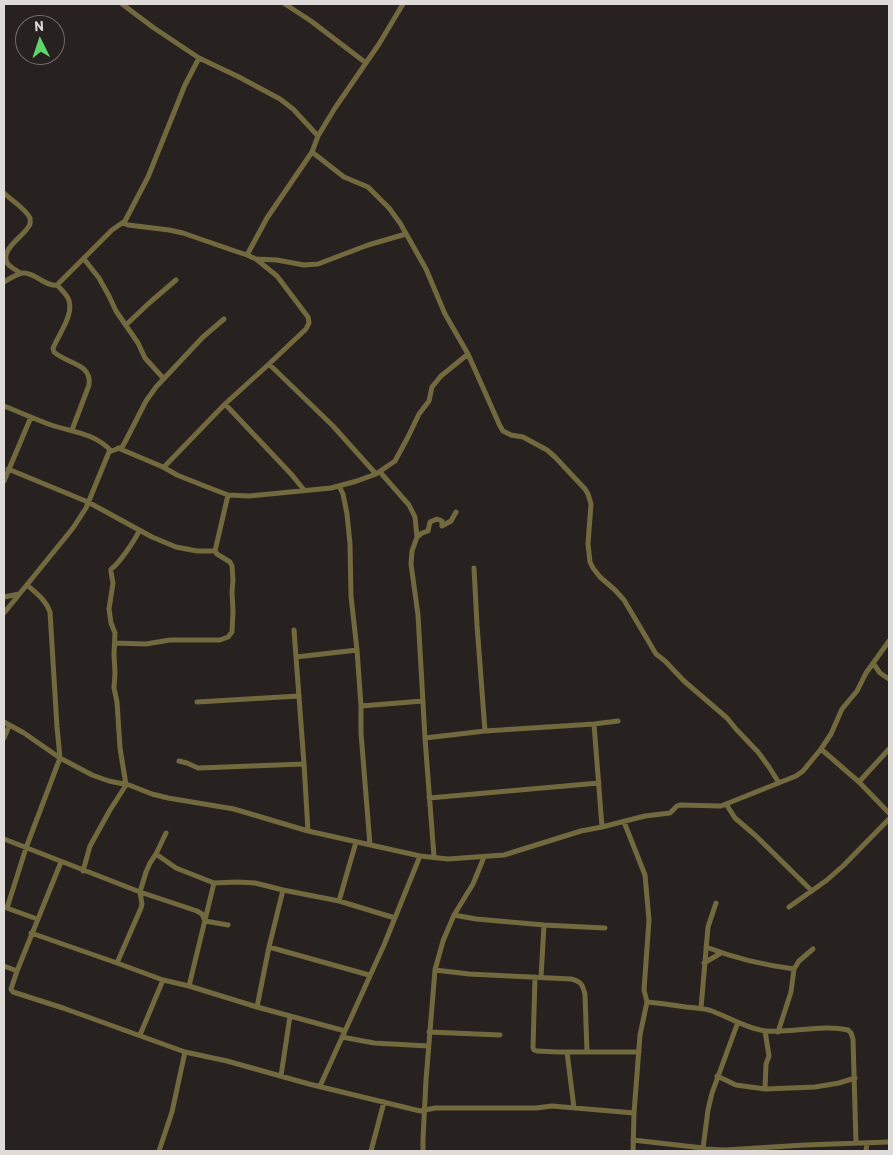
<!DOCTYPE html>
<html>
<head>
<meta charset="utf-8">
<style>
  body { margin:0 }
  #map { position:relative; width:893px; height:1155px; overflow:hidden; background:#272220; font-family:Barlow,sans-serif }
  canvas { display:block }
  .frame { position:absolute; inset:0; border:5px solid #dfdbd9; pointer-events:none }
  .north { position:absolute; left:15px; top:15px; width:50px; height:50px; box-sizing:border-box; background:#272220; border:1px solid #716c6a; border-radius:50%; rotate:356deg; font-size:14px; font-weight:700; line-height:20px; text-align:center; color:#dfdbd9 }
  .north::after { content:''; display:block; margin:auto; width:18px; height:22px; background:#5fd56b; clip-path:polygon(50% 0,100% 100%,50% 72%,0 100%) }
</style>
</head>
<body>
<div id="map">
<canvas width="893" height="1155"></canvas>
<div class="frame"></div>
<div class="north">N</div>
</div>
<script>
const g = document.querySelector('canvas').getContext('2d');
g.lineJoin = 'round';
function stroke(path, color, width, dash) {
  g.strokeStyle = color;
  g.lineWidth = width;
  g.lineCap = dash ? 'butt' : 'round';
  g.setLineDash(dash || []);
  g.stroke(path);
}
const street = new Path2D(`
  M122,4L154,28L199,58L239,77L280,99L293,109L318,136
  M285,4L311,21L366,63
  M312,152L344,177L368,187L389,208L400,223L426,269L445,314L468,354L500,426L503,431L511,435L523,437L547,450L555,457L585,489L588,494L591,504L588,544L590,562L593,568L600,577L615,590L624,600L656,654L665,661L684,681L727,718L736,729L758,752L769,767L779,783
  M4,193C13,202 24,207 30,218C30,221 31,224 29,226C24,236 0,249 7,263C10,267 16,270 20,273
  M123,223L128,225L169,230L183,233L232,250L247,255L256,259L277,276L308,317L309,323L306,329L269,364L225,404L164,467
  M247,255L267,218L312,152L318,136L335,108L379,44L403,4
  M84,259L99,278L109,296L116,311L138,343L145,358L164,379
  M256,259L277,260L304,265L318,264L368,245L406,234
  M4,282C9,279 16,274 23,273C35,272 45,287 57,285C61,289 65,293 68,298C75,312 61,331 55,344L53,348L54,352C67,364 92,363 89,385L72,430
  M57,285L112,230L125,221L148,177L185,85L199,58
  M126,325L148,304L176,280
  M269,364L333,426L376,474
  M225,404L292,475L304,490
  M4,406C19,412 35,419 51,425C72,432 95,433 111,451
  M118,448L163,467L177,475L202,485L228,495L249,496L280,493L331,488L357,481L376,474L395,461L408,437L419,414L429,401L432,387L441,376L468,354
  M8,469L88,502L152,537L176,547L197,551H215L217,554L230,562L232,566L233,580L232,592L233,611L232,632L228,637L220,640H170L146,644L115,643
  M380,472L409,505L415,517L417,537L412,551L411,564L418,615L425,738L434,857
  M4,481L31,417
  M339,486L343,494L347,514L350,544L351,596L357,650L361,706V733L370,845
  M417,537L422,533L428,531L430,522L437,519L442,521V526L451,521L456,512
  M215,551L228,495
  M474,568L477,625L485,731
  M4,597L19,594
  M4,613L73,528L86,508L109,452L122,447L124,444L146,401L156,387L203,337L224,319
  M294,630L304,764L308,831
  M296,657L357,650
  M873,663L880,673L889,679
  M197,702L299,696
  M361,706L423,701
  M4,722L24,733L60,758L92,775L109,781L129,785L152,794L168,798L234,809L308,831L420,856L448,859L504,855L581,831L602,827L645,816L670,813L677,806L680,805L721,806L796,776L803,771L821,749L831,734L842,709L857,691L866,673L889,641
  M594,724L602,827
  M4,738L9,726
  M425,738L485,731L594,724L618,721
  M821,749L859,782L889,813
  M179,761L187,763L198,768L304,764
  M859,782L889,749
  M429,798L599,783
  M726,804L735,818L756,836L812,891
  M624,822L645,875L649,920L644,990L647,1002L640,1035L634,1113L633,1151
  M4,839L140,892L197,911L202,914L205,921L228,925
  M156,854L176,868L214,883L189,986
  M61,862L17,971L11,989L13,992L63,1008L185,1052L227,1061L309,1084L416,1110L420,1111L435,1108H536L552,1106L634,1113
  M83,871L90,846L110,810L126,785L120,748L117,702L114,688L115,673L114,654L115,633L111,623L109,609L113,583L111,572V569C119,564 135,540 139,531
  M214,883L237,882L255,883L283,890
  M339,901L356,842
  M4,907L37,919
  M789,907L827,880L844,865L889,819
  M7,908L26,848L60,758L57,727L50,612C46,600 36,593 27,585
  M454,915L476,919L544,925L605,928
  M31,933L117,963L163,980L189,986L257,1007L345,1031
  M269,947L369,975
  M706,947C734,958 764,965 794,969
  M117,963L141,908L142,904L140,892L146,872L150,863L156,854L166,833
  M704,963L721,953
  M4,966L17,971
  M435,970L469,974L571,979C581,981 583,985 585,995L587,1052
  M535,977L533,1047L534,1050L537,1051L558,1052H639
  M541,977L544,925
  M647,1002C660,1003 673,1005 686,1007C694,1008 701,1008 709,1010C727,1016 749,1030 767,1031C793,1033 824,1024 848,1030L851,1033L853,1039L856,1143
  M257,1007L269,947L283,890L339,901L395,918
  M701,1008L708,927L716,903
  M765,1031L769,1056L766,1064L765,1089
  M429,1032L500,1035
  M778,1032L791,992L794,969L799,961L813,949
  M140,1035L163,980
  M342,1037L374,1043L428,1046
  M567,1052L574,1108
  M281,1076L290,1016
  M717,1076L736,1085L765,1089L815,1087L839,1083L855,1078
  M320,1086L384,945L420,856
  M633,1140L703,1148L705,1149L725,1150L805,1145L889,1142
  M159,1151L172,1112L185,1052
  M371,1151L384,1102
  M423,1151V1139L426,1080L435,970L443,941L454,915L473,884L484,857
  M701,1151L703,1148L708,1110L712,1093L738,1022
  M866,1151L867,1143`);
stroke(street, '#72693e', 5);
</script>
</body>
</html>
